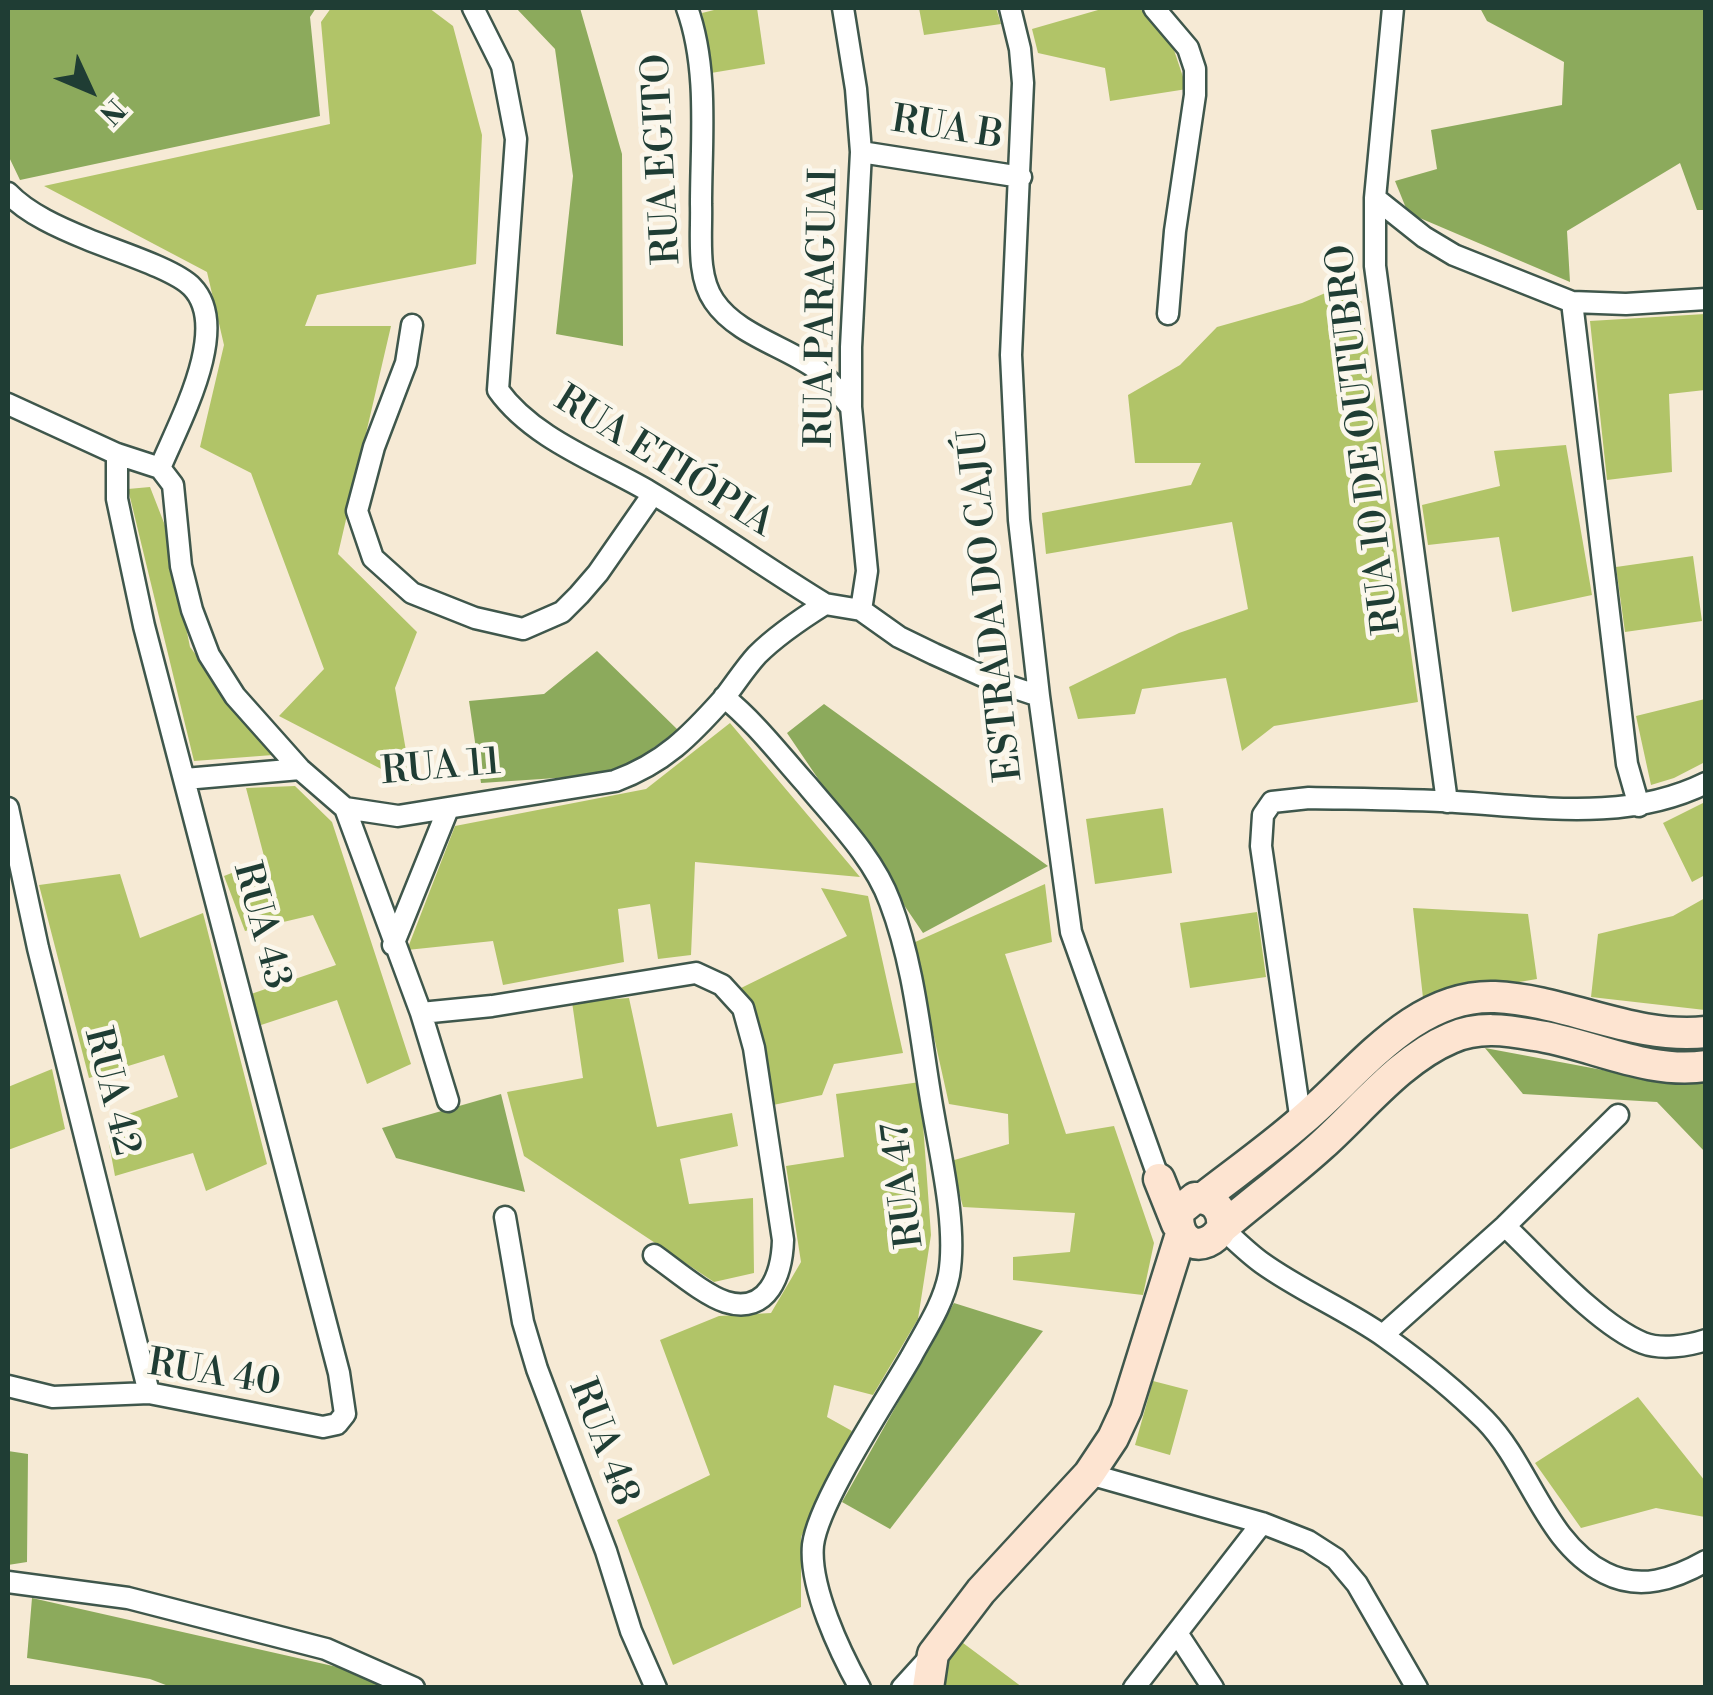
<!DOCTYPE html>
<html>
<head>
<meta charset="utf-8">
<style>
  body { margin:0 }
  #map { position:relative; width:1713px; height:1695px; overflow:hidden; background:#f6ead5; font-family:"Libre Bodoni",serif }
  canvas { display:block }
  .frame { position:absolute; inset:0; border:10px solid #1f3d34; pointer-events:none }
  .north { position:absolute; left:40px; top:40px; width:100px; height:100px; -webkit-text-stroke:8px #fbf7ec; paint-order:stroke; rotate:134deg; font-size:28px; font-weight:700; line-height:40px; text-align:center; color:#1f3d34 }
  .north::after { content:''; display:block; margin:auto; width:35px; height:45px; background:#1f3d34; clip-path:polygon(50% 0,100% 100%,50% 72%,0 100%) }
</style>
</head>
<body>
<div id="map">
<canvas width="1713" height="1695"></canvas>
<div class="frame"></div>
<div class="north">N</div>
</div>
<script>
const g = document.querySelector('canvas').getContext('2d');
g.lineJoin = 'round';
function fill(path, color) {
  g.fillStyle = color;
  g.fill(path, 'evenodd');
}
function stroke(path, color, width, dash) {
  g.strokeStyle = color;
  g.lineWidth = width;
  g.lineCap = dash ? 'butt' : 'round';
  g.setLineDash(dash || []);
  g.stroke(path);
}
function drawText(font, color, halo, rows, align = 'center') {
  g.font = font + ' "Libre Bodoni",serif';
  g.lineWidth = 9;
  g.setLineDash([]);
  g.textBaseline = 'middle';
  g.strokeStyle = halo;
  g.fillStyle = color;
  for (const [text, x, y, turn = 0] of rows) {
    g.save();
    g.translate(x, y);
    g.rotate((+turn || 0) * Math.PI / 180);
    g.textAlign = isNaN(turn) ? turn : align;
    if (halo) g.strokeText(text, 0, 0);
    g.fillText(text, 0, 0);
    g.restore();
  }
}
const green = new Path2D(`
  M331,8H429L453,26L482,135L476,264L317,295L305,326H391L338,554L417,632L395,688L412,785L279,716L324,669L251,473L200,447L224,345L207,272L44,186L330,124L321,22Z
  M722,8H757L765,64L711,73L702,13Z
  M919,8H996L1001,24L924,35Z
  M1105,8H1139L1168,32L1187,89L1110,101L1105,68L1038,53L1032,29Z
  M1358,279L1418,702L1274,726L1242,751L1226,678L1142,689L1135,714L1078,719L1069,687L1179,633L1248,609L1232,522L1046,554L1042,513L1191,485L1201,463H1135L1128,395L1180,365L1217,327L1302,303Z
  M1705,314V390L1669,394L1672,472L1607,480L1590,321Z
  M1566,445L1592,595L1512,612L1499,537L1428,545L1422,505L1500,486L1494,451Z
  M150,487L166,528L190,647L273,755L194,761L128,489Z
  M1693,556L1702,621L1625,632L1616,567Z
  M1705,699V762L1674,778L1651,785L1636,716Z
  M730,723L860,877L695,862L691,955L658,959L650,904L618,909L624,962L503,985L493,941L407,950L455,826L646,789Z
  M295,786L332,822L411,1064L367,1084L337,1000L261,1025L251,994L336,965L313,915L245,931L224,876L265,860L246,788Z
  M1705,802V875L1692,882L1663,823Z
  M1163,808L1172,873L1095,884L1086,819Z
  M120,874L140,938L203,913L267,1164L206,1191L193,1153L115,1176L105,1122L178,1097L164,1055L89,1078L39,885Z
  M1045,884L1052,942L1005,954L1066,1134L1114,1126L1154,1243L1143,1295L1013,1280V1257L1070,1252L1075,1213L963,1207L951,1161L1009,1144L1008,1114L949,1104L913,943Z
  M821,888L868,896L903,1053L834,1064L822,1095L773,1105L741,988L847,936Z
  M1705,898V1010L1591,997L1598,934L1673,916Z
  M1413,908L1528,914L1537,979L1423,998Z
  M1257,912L1266,977L1190,988L1180,923Z
  M629,998L657,1127L732,1113L738,1146L680,1159L689,1204L753,1198L754,1273L714,1282L524,1156L507,1092L583,1078L572,1002Z
  M52,1069L65,1129L8,1150V1087Z
  M920,1082L931,1235L918,1319L873,1395L834,1385L827,1417L852,1431L801,1537V1607L673,1665L617,1520L710,1475L660,1340L719,1316L771,1313L801,1262L786,1166L844,1157L836,1094Z
  M1153,1381L1188,1390L1170,1455L1135,1445Z
  M1638,1397L1705,1481V1517L1656,1508L1581,1528L1535,1463Z
  M955,1637L1022,1687L941,1688Z`);
const forest = new Path2D(`
  M8,8H316L310,17L320,116L20,180L8,155Z
  M516,8H580L622,154L623,346L556,334L573,176L555,49Z
  M1480,8H1705V210H1697L1680,163L1567,231L1570,282L1408,213L1395,181L1437,169L1431,130L1562,105L1564,62L1487,21Z
  M597,651L678,730L617,774L481,783L469,701L544,694Z
  M824,704L1048,866L923,933L787,733Z
  M1485,1048L1640,1077L1705,1074V1152L1657,1102L1523,1094Z
  M501,1094L525,1192L396,1158L382,1128Z
  M954,1303L1043,1331L890,1529L842,1502Z
  M8,1451L28,1454L27,1562L8,1565Z
  M32,1598L355,1671L384,1687H171L150,1679L27,1658Z`);
const street = new Path2D(`
  M473,8L502,66L516,139L498,390C533,439 599,462 650,492C709,527 766,568 825,604
  M687,8C709,69 701,141 701,204C702,235 696,275 714,301C736,334 784,346 815,368C829,378 840,395 851,407
  M843,8L856,89L861,152L851,347V407L867,571L861,610
  M1010,8L1020,49L1023,83L1011,355L1019,520L1039,696L1071,932L1159,1179
  M1154,8L1188,48L1195,69V95L1175,231L1168,314
  M1393,8L1375,198V266L1447,802
  M861,152L1021,177
  M8,193C28,214 60,228 87,239C113,250 175,269 192,287C232,328 178,424 160,468
  M1375,198L1424,237L1454,255L1572,302L1626,304L1706,299
  M1572,302L1627,764L1639,806
  M412,325L406,363L374,447L357,511L373,558L412,593L475,618L523,629L562,612L579,595L598,573L653,494
  M8,404L117,454L160,468L173,485L181,566L192,610L209,655L235,696L300,769L345,808L398,816L615,781C664,763 690,736 724,698C735,684 745,668 757,655C777,635 801,619 825,604L861,610L899,637L934,654L994,681L1039,696
  M724,697C756,723 780,755 807,785C836,820 874,858 890,902C916,970 921,1047 934,1117C942,1163 957,1229 949,1275C943,1305 925,1331 911,1357C887,1399 818,1502 813,1545C809,1587 840,1652 860,1688
  M185,779L300,769
  M8,808L38,948L149,1393
  M345,808L421,1013L492,1006L696,973L722,985L743,1008L754,1048L783,1240C782,1274 768,1315 726,1302C704,1295 674,1269 654,1255
  M393,945L448,809
  M421,1013L448,1101
  M1301,1122L1261,846L1263,815L1272,802L1309,798C1358,799 1407,799 1456,802C1540,807 1627,822 1706,783
  M505,1217L523,1322L537,1369L606,1551L631,1631L656,1688
  M1505,1226C1541,1260 1598,1325 1643,1343C1661,1350 1688,1346 1706,1340
  M1222,1228C1235,1240 1248,1253 1262,1263C1301,1291 1347,1310 1385,1337C1420,1362 1455,1390 1485,1420C1530,1466 1545,1543 1605,1573C1640,1591 1674,1579 1706,1561
  M1383,1335L1505,1226L1618,1115
  M8,1386L53,1397L149,1393L323,1427L337,1424L345,1414L339,1373L144,626L117,499V454
  M1089,1474L1262,1523L1308,1541L1336,1559L1357,1584L1417,1688
  M8,1582L128,1598L326,1649L414,1688
  M1177,1633L1213,1688
  M902,1688L932,1655
  M1134,1688L1262,1523`);
const secondary = new Path2D(`
  M1159,1179L1177,1224
  M1203,1198C1235,1173 1269,1149 1300,1122C1357,1075 1412,994 1495,997C1566,1000 1634,1040 1706,1032
  M1222,1228C1224,1210 1214,1197 1195,1198L1179,1211C1173,1244 1205,1256 1222,1228C1255,1200 1290,1174 1322,1145C1362,1109 1401,1059 1451,1038C1478,1026 1506,1030 1534,1035C1590,1043 1647,1075 1706,1066
  M928,1688L933,1654L981,1591L1089,1474L1113,1438L1126,1410L1181,1234`);
const streetNames = [
  ["RUA B",947,130,9],
  ["RUA EGITO",664,159,-93],
  ["RUA PARAGUAI",824,308,-89],
  ["RUA 10 DE OUTUBRO",1366,439,-97],
  ["RUA ETIÓPIA",663,463,32],
  ["ESTRADA DO CAJÚ",993,605,-96],
  ["RUA 11",441,769,-5],
  ["RUA 43",260,926,75],
  ["RUA 42",110,1092,76],
  ["RUA 47",905,1185,-97],
  ["RUA 40",214,1375,9],
  ["RUA 48",602,1443,69]
];
fill(green, '#b1c468');
fill(forest, '#8caa5c');
stroke(street, '#3f574c', 25);
stroke(secondary, '#3f574c', 35);
stroke(street, '#fff', 20);
stroke(secondary, '#fde4d1', 30);
drawText('38px', '#1f3d34', '#fbf7ec', streetNames);
</script>
</body>
</html>
